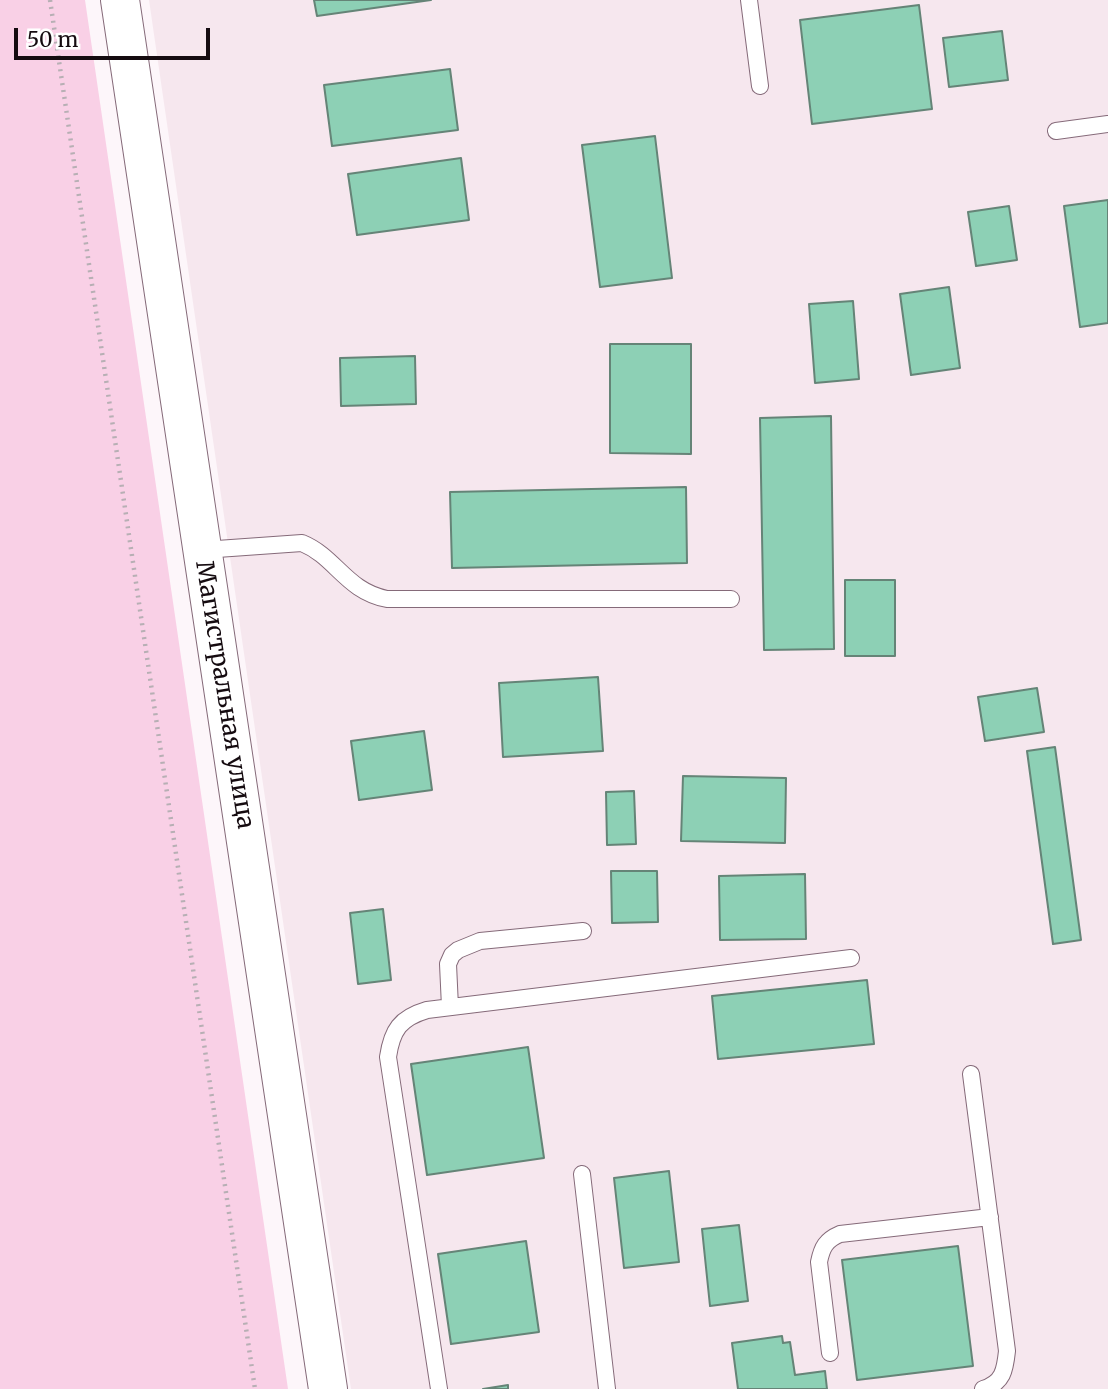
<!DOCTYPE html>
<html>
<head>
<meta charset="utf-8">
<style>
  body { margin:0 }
  #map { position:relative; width:1108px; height:1389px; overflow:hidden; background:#fdf6fa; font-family:Merriweather,serif }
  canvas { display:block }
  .scale { position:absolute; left:14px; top:28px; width:196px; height:32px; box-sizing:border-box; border:4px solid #150b10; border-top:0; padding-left:9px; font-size:21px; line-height:24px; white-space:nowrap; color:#150b10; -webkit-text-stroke:5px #fff; paint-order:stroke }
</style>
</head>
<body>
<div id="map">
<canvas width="1108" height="1389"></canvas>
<div class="scale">50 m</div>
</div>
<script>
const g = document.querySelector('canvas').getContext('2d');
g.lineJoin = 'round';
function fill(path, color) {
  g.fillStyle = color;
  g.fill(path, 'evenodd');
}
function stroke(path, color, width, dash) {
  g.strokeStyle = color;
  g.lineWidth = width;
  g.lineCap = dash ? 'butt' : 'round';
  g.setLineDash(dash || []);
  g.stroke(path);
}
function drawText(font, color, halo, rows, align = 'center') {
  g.font = font + ' Merriweather,serif';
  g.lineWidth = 5;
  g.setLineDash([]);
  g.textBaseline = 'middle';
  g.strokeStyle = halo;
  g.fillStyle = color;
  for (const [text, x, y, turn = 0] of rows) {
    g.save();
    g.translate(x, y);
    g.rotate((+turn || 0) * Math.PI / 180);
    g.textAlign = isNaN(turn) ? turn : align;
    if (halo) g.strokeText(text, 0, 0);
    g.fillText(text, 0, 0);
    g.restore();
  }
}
const built = new Path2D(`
  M149,0H1108V1389H351Z`);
const green = new Path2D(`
  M0,0H85L288,1389H0Z`);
const building = new Path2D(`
  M314,0H431L317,16Z
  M919,5L932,109L812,124L800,20Z
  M1002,31L1008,80L949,87L943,38Z
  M450,69L458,130L332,146L324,85Z
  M655,136L672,278L600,287L582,145Z
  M461,158L469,220L357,235L348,174Z
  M1108,200V323L1080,327L1064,206Z
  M1009,206L1017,260L976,266L968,212Z
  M949,287L960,368L911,375L900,294Z
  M853,301L859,379L815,383L809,304Z
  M610,344H691V454L610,453Z
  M415,356L416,404L341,406L340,358Z
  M831,416L834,649L764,650L760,418Z
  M686,487L687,563L452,568L450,492Z
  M845,580H895V656H845Z
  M598,677L603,751L503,757L499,683Z
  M1037,688L1044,732L985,741L978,697Z
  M424,731L432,790L359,800L351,741Z
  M1055,747L1081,940L1053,944L1027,751Z
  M683,776L786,778L785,843L681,841Z
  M634,791L636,844L607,845L606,792Z
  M611,871H657L658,922L612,923Z
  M805,874L806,939L720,940L719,876Z
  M383,909L391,980L358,984L350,913Z
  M867,980L874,1044L718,1059L712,996Z
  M528,1047L544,1158L427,1175L411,1064Z
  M669,1171L679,1262L624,1268L614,1178Z
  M739,1225L748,1301L710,1306L702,1229Z
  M526,1241L539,1332L451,1344L438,1254Z
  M958,1246L973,1366L857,1380L842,1260Z
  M782,1336L783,1343L790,1342L795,1375L825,1371L827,1389H738L732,1343Z
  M508,1385V1389H483Z`);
const path = new Path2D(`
  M50,0L255,1389`);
const lane = new Path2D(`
  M749,0L760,86
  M1056,131L1108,124
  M203,550L302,543C336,557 346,591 387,599H731
  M450,1007L448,964L452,955L458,950L480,941L583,931
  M971,1074L1007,1351C1005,1370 1003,1383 983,1389
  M582,1174L607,1389
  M830,1353L819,1262C822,1247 826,1240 840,1234L990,1217
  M439,1389L388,1057C392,1030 400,1018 427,1010L851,958`);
const secondary = new Path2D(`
  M120,0L328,1389`);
const streetNames = [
  ["Магистральная улица",224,695,81]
];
fill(built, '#f6e7ee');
fill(green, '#f9d0e6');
fill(building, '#8dd0b5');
stroke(building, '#658477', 2);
stroke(lane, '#856a79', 18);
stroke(secondary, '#856a79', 40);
stroke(path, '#b7afb4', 4.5, [2, 5]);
stroke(lane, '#fff', 16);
stroke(secondary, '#fff', 38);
drawText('24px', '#150b10', '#fff', streetNames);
</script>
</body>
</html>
